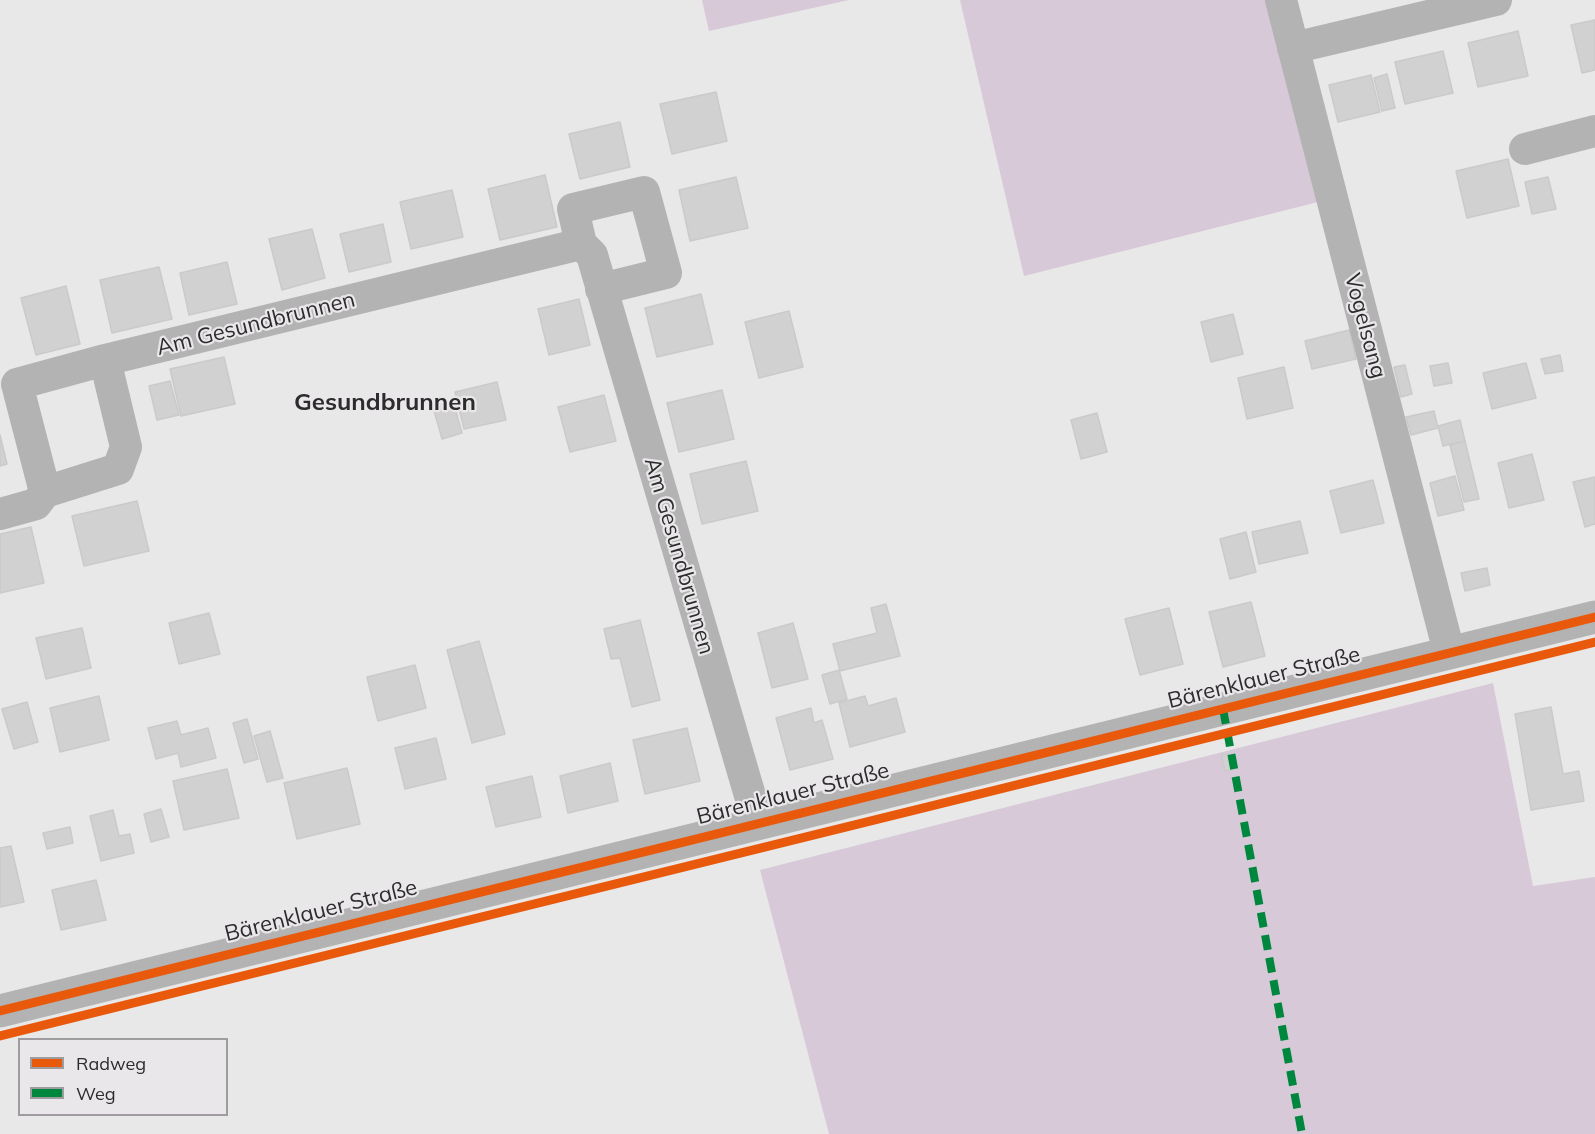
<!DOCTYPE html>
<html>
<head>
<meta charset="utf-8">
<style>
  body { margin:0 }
  #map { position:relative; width:1595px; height:1134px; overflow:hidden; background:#e9e8e9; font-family:Mulish,sans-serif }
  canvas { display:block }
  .legend { position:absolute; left:18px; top:1038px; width:210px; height:78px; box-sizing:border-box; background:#eae7ea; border:2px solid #9e9c9e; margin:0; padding:8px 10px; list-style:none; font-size:18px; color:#2d2c2d }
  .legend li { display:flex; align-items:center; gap:12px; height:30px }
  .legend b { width:30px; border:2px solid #9e9c9e }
</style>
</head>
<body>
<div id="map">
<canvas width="1595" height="1134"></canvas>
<ul class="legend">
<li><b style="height:8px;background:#e8590c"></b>Radweg</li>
<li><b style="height:8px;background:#00873e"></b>Weg</li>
</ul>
</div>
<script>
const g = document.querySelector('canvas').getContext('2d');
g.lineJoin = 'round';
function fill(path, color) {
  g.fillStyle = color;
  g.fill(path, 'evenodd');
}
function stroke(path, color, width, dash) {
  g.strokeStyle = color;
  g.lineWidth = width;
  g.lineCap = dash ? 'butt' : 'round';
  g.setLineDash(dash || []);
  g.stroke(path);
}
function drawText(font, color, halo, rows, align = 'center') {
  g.font = font + ' Mulish,sans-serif';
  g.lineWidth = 4.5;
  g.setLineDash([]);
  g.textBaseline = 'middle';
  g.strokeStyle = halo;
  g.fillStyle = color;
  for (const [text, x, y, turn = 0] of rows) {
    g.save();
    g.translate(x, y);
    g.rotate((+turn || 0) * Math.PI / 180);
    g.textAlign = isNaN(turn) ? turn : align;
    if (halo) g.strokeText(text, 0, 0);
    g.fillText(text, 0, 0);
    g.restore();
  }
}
const green = new Path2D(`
  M702,0H849L709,31Z
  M960,0H1295L1322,201L1024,276Z
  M1493,683L1533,886L1595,877V1134H829L760,870Z`);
const building = new Path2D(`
  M1595,20V70L1582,73L1571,25Z
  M1518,31L1528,76L1478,87L1468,43Z
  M1443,51L1453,93L1405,104L1395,62Z
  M1387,74L1395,108L1382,111L1374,78Z
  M1371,75L1380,112L1338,122L1329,85Z
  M716,92L727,141L672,154L660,104Z
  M620,122L630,167L580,179L569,134Z
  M1508,159L1519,206L1467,218L1456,171Z
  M545,175L557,227L500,240L488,189Z
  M736,177L748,228L690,241L679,190Z
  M1548,177L1556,209L1532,214L1525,182Z
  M452,190L463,237L411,249L400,202Z
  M383,224L391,262L349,272L340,234Z
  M312,229L325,278L282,290L269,239Z
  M227,262L237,304L189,315L180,273Z
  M159,267L172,319L112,333L100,280Z
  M66,286L80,344L36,355L21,298Z
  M701,294L713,344L657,357L645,308Z
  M579,299L590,345L549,355L538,309Z
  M789,311L803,367L759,378L745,322Z
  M1233,314L1243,354L1211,362L1201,322Z
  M1349,330L1356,359L1312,369L1305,341Z
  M1560,355L1563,371L1545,374L1541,359Z
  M224,357L235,404L181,416L170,369Z
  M1448,363L1452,383L1434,386L1430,366Z
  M1526,363L1536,398L1492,409L1483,373Z
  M1405,365L1412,394L1401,397L1394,367Z
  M1284,367L1293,408L1247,419L1238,378Z
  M170,381L179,415L157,420L149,386Z
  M497,382L506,420L464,429L455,392Z
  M722,390L734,439L679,452L667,403Z
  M604,395L616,441L570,452L558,407Z
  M453,401L462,433L442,439L433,407Z
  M1434,411L1438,428L1411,435L1406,417Z
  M1097,413L1107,452L1081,459L1071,420Z
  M1460,420L1465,441L1443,446L1438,426Z
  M0,435L7,464L0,466Z
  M1465,441L1479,499L1464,502L1450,445Z
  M1532,454L1544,500L1509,508L1498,463Z
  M746,461L758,511L702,524L690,474Z
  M1455,476L1464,510L1438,516L1430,483Z
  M1595,477V524L1585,527L1573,482Z
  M1373,480L1384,523L1341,533L1330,491Z
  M137,501L149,551L84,566L72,516Z
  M1300,521L1308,553L1259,564L1252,532Z
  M31,527L44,583L0,593V534Z
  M1246,532L1256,572L1230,579L1220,539Z
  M1487,568L1490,585L1465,591L1461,573Z
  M1251,602L1265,656L1223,667L1209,612Z
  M886,604L900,656L840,671L833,644L877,633L871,608Z
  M1169,608L1183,664L1140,675L1125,619Z
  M209,613L220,654L179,664L169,623Z
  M640,620L660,700L632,707L620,658L611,659L604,629Z
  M793,623L808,679L772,688L758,633Z
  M82,628L91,668L46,679L36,638Z
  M479,641L505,734L472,743L447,650Z
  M1346,657L1348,664L1334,667L1332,660Z
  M415,665L426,708L378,721L367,677Z
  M839,670L847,699L830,704L822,675Z
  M99,696L109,740L60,752L50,708Z
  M865,696L868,706L896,698L905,732L850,747L839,703Z
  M27,702L38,742L14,749L2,709Z
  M1551,707L1563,774L1579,771L1584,801L1531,810L1515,714Z
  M811,708L814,723L822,720L833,759L790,770L776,718Z
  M247,719L258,759L244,763L233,723Z
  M177,721L181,735L208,728L216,758L181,767L178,753L156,759L148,728Z
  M687,728L700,781L645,794L633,740Z
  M270,731L283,778L267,782L254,736Z
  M436,738L446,779L405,789L395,748Z
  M1228,754L1232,770L1225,771L1221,755Z
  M610,763L618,801L568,813L560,776Z
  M347,768L360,824L297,839L284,783Z
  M227,769L239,818L184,830L173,781Z
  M532,776L541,817L496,827L486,787Z
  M161,809L169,837L151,842L144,814Z
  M113,810L119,836L130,834L134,853L101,861L90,816Z
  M70,827L73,843L47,849L43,833Z
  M11,846L24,902L0,907V848Z
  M96,880L106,920L61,930L52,890Z`);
const minor = new Path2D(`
  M1281,0L1449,652
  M1293,48L1496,0
  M1525,149L1595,131
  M581,244L573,209L644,192L666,273L601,289
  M45,492L17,384L105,360L581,244L592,255L758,823
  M0,514L36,504L45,492L118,469L126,447L105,360`);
const tertiary = new Path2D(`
  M0,1011L1595,617`);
const quiet = new Path2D(`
  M1223,709L1302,1134`);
const cycleway = new Path2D(`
  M0,1011L1595,617
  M0,1036L1595,642`);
const streetNames = [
  ["Am Gesundbrunnen",256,324,-14],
  ["Vogelsang",1365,326,75],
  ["Am Gesundbrunnen",679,556,74],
  ["Bärenklauer Straße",1264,678,-14],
  ["Bärenklauer Straße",793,794,-14],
  ["Bärenklauer Straße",321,911,-14]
];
const neighbourhoodNames = [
  ["Gesundbrunnen",385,403]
];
fill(green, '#d7c9d8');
fill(building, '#d2d1d1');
stroke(building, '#cbcacb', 1.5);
stroke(minor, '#b3b3b3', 32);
stroke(tertiary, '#b3b3b3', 33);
stroke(quiet, '#00873e', 8, [15, 8]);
stroke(cycleway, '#e8590c', 9);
drawText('22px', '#2d2c2d', '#eae7ea', streetNames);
drawText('bold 24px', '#2d2c2d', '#eae7ea', neighbourhoodNames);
</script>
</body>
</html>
